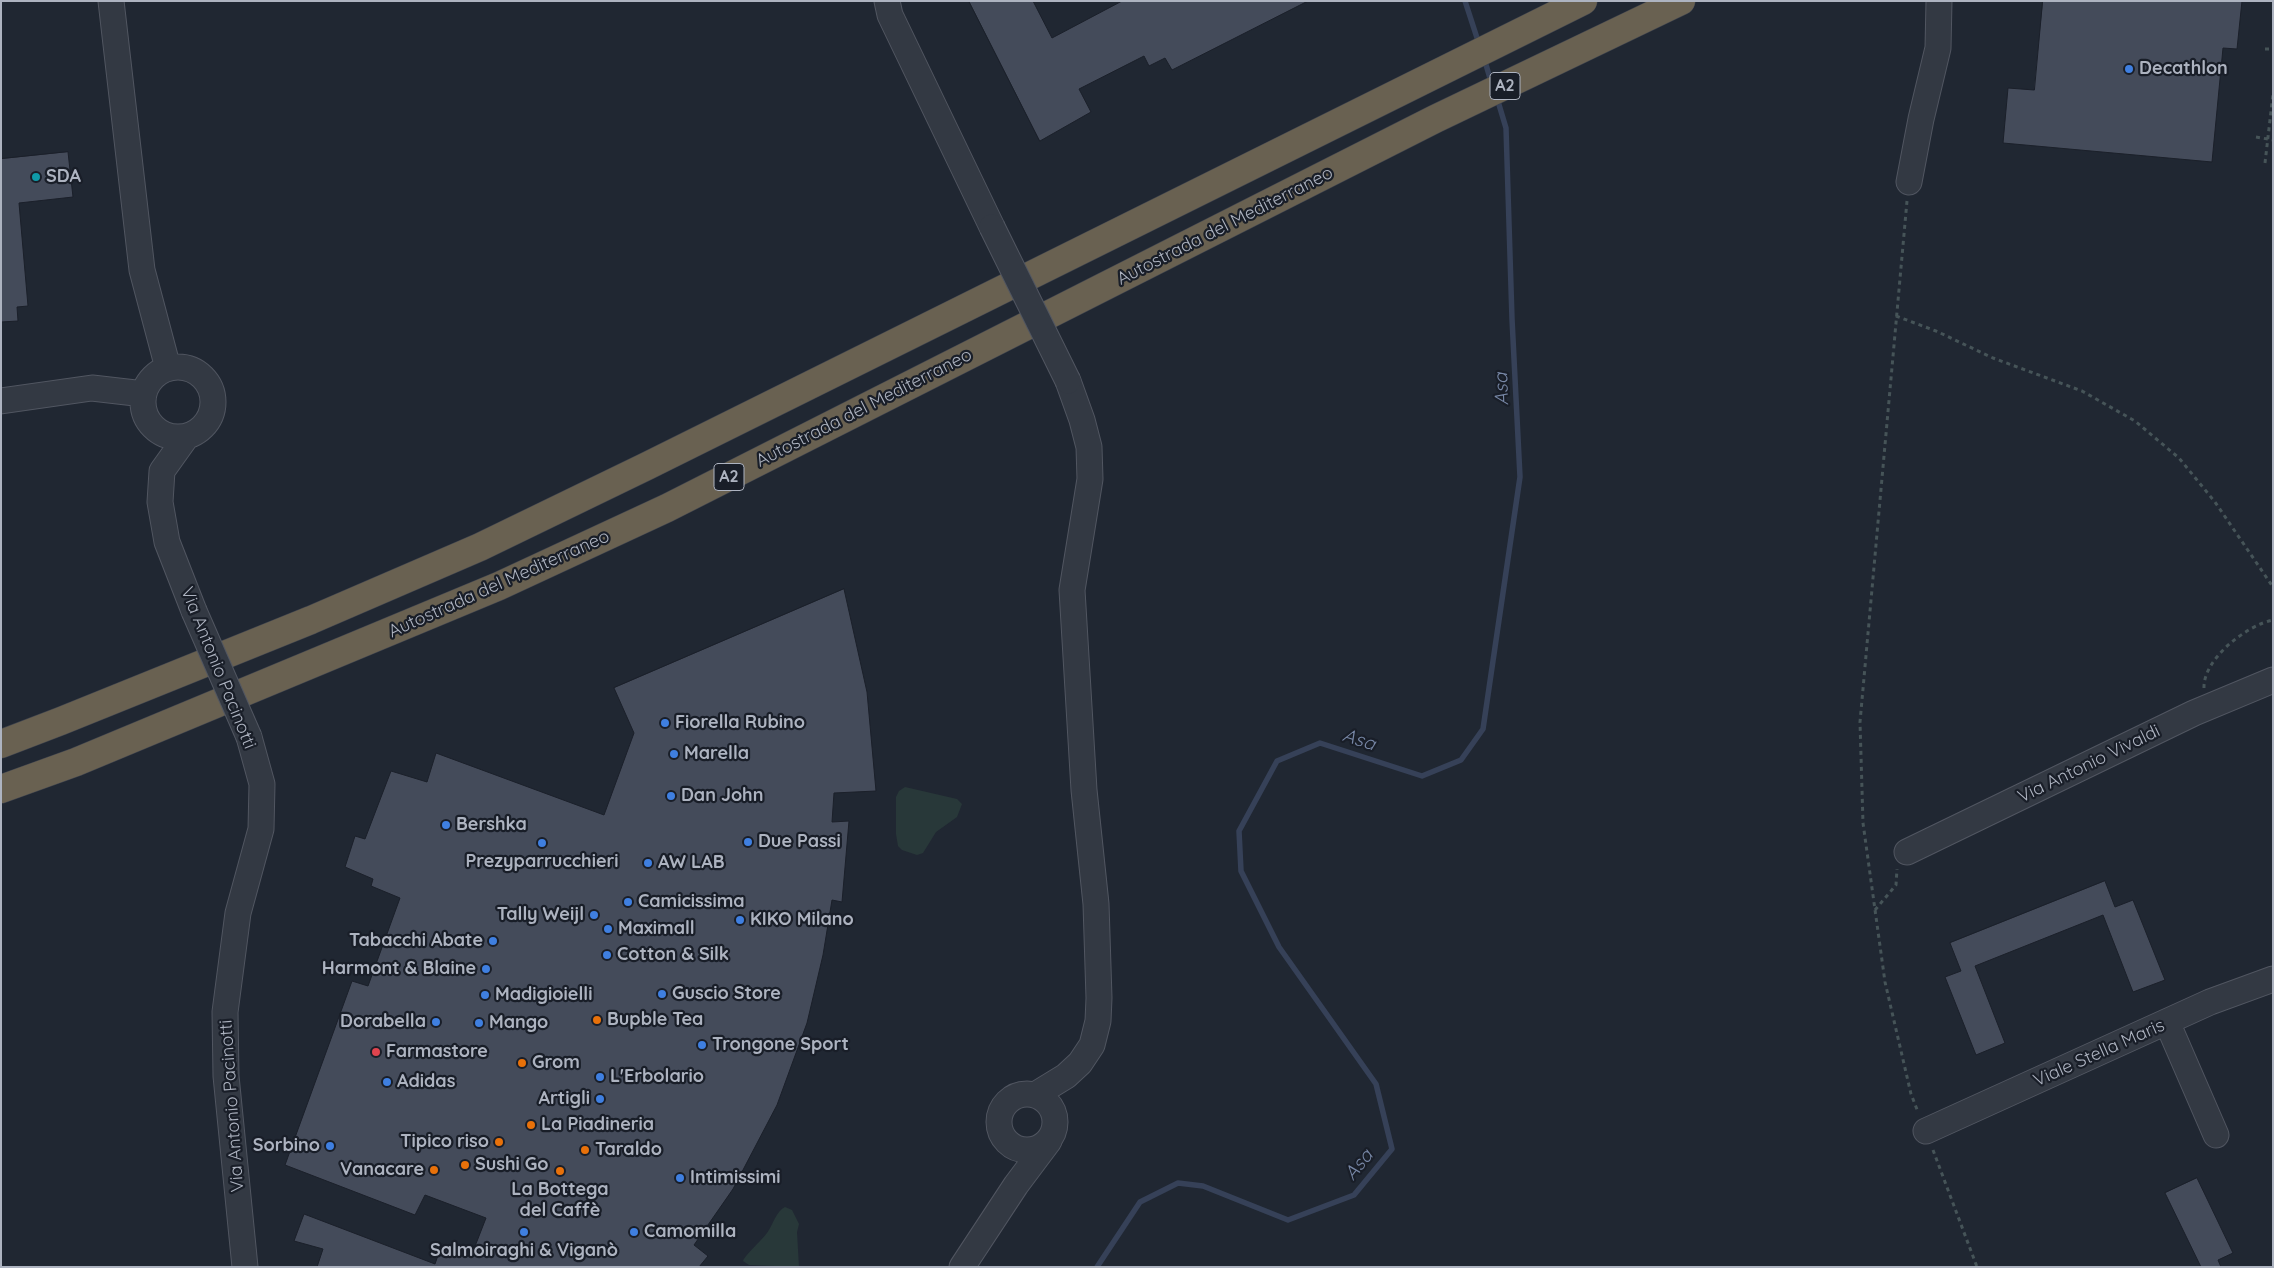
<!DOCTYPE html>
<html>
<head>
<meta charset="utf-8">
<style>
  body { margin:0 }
  #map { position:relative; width:2274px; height:1268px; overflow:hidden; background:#202732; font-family:Quicksand,sans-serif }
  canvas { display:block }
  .frame { position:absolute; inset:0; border:2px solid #adb3c0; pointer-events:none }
</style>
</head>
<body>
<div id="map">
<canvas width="2274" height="1268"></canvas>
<div class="frame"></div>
</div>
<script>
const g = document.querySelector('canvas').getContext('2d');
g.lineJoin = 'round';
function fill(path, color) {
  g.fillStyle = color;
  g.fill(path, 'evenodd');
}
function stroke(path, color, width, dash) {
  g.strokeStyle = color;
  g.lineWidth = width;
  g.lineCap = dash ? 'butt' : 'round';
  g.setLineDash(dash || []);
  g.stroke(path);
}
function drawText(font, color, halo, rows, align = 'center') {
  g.font = font + ' Quicksand,sans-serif';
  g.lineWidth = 4.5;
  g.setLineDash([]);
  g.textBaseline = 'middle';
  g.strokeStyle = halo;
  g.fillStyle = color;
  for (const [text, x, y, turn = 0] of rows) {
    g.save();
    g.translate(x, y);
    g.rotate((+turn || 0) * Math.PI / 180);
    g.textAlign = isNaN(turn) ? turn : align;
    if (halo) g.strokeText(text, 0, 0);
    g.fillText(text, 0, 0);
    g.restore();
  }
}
const green = new Path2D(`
  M905,787L957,799L962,804L957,817L936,832L923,853L917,855L902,850L898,846L896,834V797L899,791Z
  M785,1207L792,1210L799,1224L797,1232L799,1267L749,1265L743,1261C746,1254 761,1241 767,1233C773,1225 776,1211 785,1207Z`);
const stream = new Path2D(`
  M1465,1L1479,44
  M1484,58L1492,85
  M1097,1267L1140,1202L1178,1183L1203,1186L1288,1220L1354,1195L1392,1149L1376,1084L1279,947L1241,871L1239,831L1277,761L1320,743L1422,776L1461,760L1483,729L1520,477L1512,319L1506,128L1497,98`);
const building = new Path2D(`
  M969,1H1033L1052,38L1122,1H1308L1172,70L1165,58L1149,66L1144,56L1079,89L1091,112L1040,141Z
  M2043,1H2242L2237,49L2223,48L2212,162L2003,143L2008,88L2034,90Z
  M68,152L73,197L19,203L28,306L17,307L18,321L1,322V159Z
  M844,589L867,692L876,791L834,793L832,822L849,821L842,902L832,900L823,955L807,1023L777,1105L733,1189L694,1245L708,1256L699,1267H317L323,1249L294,1241L304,1214L435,1264L442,1244L472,1254L486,1218L425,1195L415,1215L285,1165L352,981L368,986L400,898L371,886L373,879L345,867L355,836L365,839L391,771L427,782L436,753L604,815L634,733L614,688Z
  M2105,881L2115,907L2133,900L2165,980L2133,992L2103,915L1975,966L2005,1043L1976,1055L1945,977L1961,971L1950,943Z
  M2197,1178L2233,1253L2218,1260L2221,1267H2201L2165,1193Z`);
const path = new Path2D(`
  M2265,49H2273
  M2256,137L2273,140
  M2265,163L2273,94
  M1907,201L1860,722L1863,823L1885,982L1911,1094L1918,1112
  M1896,316L1936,331L1993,358L2082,391L2135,421L2179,458L2215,502L2273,587
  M2204,688C2203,659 2247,625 2273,620
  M1875,910L1896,885L1897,869
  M1933,1150L1977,1267`);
const minor = new Path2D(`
  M111,1L142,270L168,368
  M887,1L890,15L992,227
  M1909,182L1921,119L1938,48L1939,1
  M143 402a35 35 0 1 1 70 0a35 35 0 1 1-70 0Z
  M1,401L92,388L144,394
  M187,436L162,471L160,502L167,542L194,611
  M1907,852L2194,713L2273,680
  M2167,1022L2216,1135
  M999 1122a28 28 0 1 1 56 0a28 28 0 1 1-56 0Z
  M1035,1095L1066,1076L1080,1063L1092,1045L1098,1021L1099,998L1096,904L1084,790L1072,590L1090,479L1089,447L1082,420L1068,381
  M1926,1131L2210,1002L2273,979
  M245,1267L226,1076L225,1012L238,913L261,829L262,784L249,737
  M962,1267L1016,1185L1049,1141`);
const highway = new Path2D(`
  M1,744L61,721L311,620L480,547L647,466L1583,1
  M1,789L76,762L499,586L667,508L1435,119L1681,1`);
const minorBridge = new Path2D(`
  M992,227L1068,381
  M194,611L249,737`);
const markers = [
  [2129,69,5,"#3f7fe0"],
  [36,177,5,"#0f9aa8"],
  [665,723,5,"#3f7fe0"],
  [674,754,5,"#3f7fe0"],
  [671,796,5,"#3f7fe0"],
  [446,825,5,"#3f7fe0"],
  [748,842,5,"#3f7fe0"],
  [542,843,5,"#3f7fe0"],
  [648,863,5,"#3f7fe0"],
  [628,902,5,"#3f7fe0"],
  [594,915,5,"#3f7fe0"],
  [740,920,5,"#3f7fe0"],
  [608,929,5,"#3f7fe0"],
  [493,941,5,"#3f7fe0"],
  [607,955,5,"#3f7fe0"],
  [486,969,5,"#3f7fe0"],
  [662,994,5,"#3f7fe0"],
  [485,995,5,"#3f7fe0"],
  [597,1020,5,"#e8710a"],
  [436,1022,5,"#3f7fe0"],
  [479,1023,5,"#3f7fe0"],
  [702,1045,5,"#3f7fe0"],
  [376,1052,5,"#e0444e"],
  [522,1063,5,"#e8710a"],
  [600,1077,5,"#3f7fe0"],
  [387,1082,5,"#3f7fe0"],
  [600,1099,5,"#3f7fe0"],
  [531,1125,5,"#e8710a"],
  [499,1142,5,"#e8710a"],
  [330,1146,5,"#3f7fe0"],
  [585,1150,5,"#e8710a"],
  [465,1165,5,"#e8710a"],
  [434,1170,5,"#e8710a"],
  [560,1171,5,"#e8710a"],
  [680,1178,5,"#3f7fe0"],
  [524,1232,5,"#3f7fe0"],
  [634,1232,5,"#3f7fe0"]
];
const shields = [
  [1505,86,30],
  [729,477,30]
];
const shieldNames = [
  ["A2",1505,86],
  ["A2",729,477]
];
const poiNames = [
  ["Decathlon",2139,69],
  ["SDA",46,177],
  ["Fiorella Rubino",675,723],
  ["Marella",684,754],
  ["Dan John",681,796],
  ["Bershka",456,825],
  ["Due Passi",758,842],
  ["Prezyparrucchieri",542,862,"center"],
  ["AW LAB",658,863],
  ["Camicissima",638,902],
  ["Tally Weijl",584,915,"right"],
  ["KIKO Milano",750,920],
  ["Maximall",618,929],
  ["Tabacchi Abate",483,941,"right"],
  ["Cotton & Silk",617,955],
  ["Harmont & Blaine",476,969,"right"],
  ["Guscio Store",672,994],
  ["Madigioielli",495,995],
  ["Bupble Tea",607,1020],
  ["Dorabella",426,1022,"right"],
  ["Mango",489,1023],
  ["Trongone Sport",712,1045],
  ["Farmastore",386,1052],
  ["Grom",532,1063],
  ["L'Erbolario",610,1077],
  ["Adidas",397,1082],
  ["Artigli",590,1099,"right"],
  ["La Piadineria",541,1125],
  ["Tipico riso",489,1142,"right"],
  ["Sorbino",320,1146,"right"],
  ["Taraldo",595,1150],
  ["Sushi Go",475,1165],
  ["Vanacare",424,1170,"right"],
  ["Intimissimi",690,1178],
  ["La Bottega",560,1190,"center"],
  ["del Caffè",560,1211,"center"],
  ["Camomilla",644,1232],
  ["Salmoiraghi & Viganò",524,1251,"center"]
];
const streetNames = [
  ["Autostrada del Mediterraneo",1225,226,-27],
  ["Autostrada del Mediterraneo",864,408,-27],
  ["Autostrada del Mediterraneo",499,584,-24],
  ["Via Antonio Pacinotti",218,668,68],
  ["Via Antonio Vivaldi",2089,764,-26],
  ["Viale Stella Maris",2099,1053,-24],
  ["Via Antonio Pacinotti",232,1106,-94]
];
const waterNames = [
  ["Asa",1502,389,-92],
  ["Asa",1359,740,18],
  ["Asa",1359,1165,-51]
];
fill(green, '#283839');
stroke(stream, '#364158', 5.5);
fill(building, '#444b5a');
stroke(building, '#1b202a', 1);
stroke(minor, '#515661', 27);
stroke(highway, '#3e434e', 29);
stroke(path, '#465458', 3, [4, 4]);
stroke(minor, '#333943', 25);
stroke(highway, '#696151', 28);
stroke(minorBridge, '#515661', 27, []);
stroke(minorBridge, '#333943', 25);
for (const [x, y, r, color] of markers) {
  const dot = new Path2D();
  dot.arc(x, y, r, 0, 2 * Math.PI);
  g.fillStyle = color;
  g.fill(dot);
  stroke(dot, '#191e28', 2);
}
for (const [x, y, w] of shields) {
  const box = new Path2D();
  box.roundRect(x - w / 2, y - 13.5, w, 27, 4);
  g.fillStyle = '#191e28';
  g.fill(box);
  stroke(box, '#adb3c0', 1);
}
drawText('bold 16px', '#adb3c0', null, shieldNames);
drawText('bold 18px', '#adb3c0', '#191e28', poiNames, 'left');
drawText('18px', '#adb3c0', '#191e28', streetNames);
drawText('italic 19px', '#7888a7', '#191e28', waterNames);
</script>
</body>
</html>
